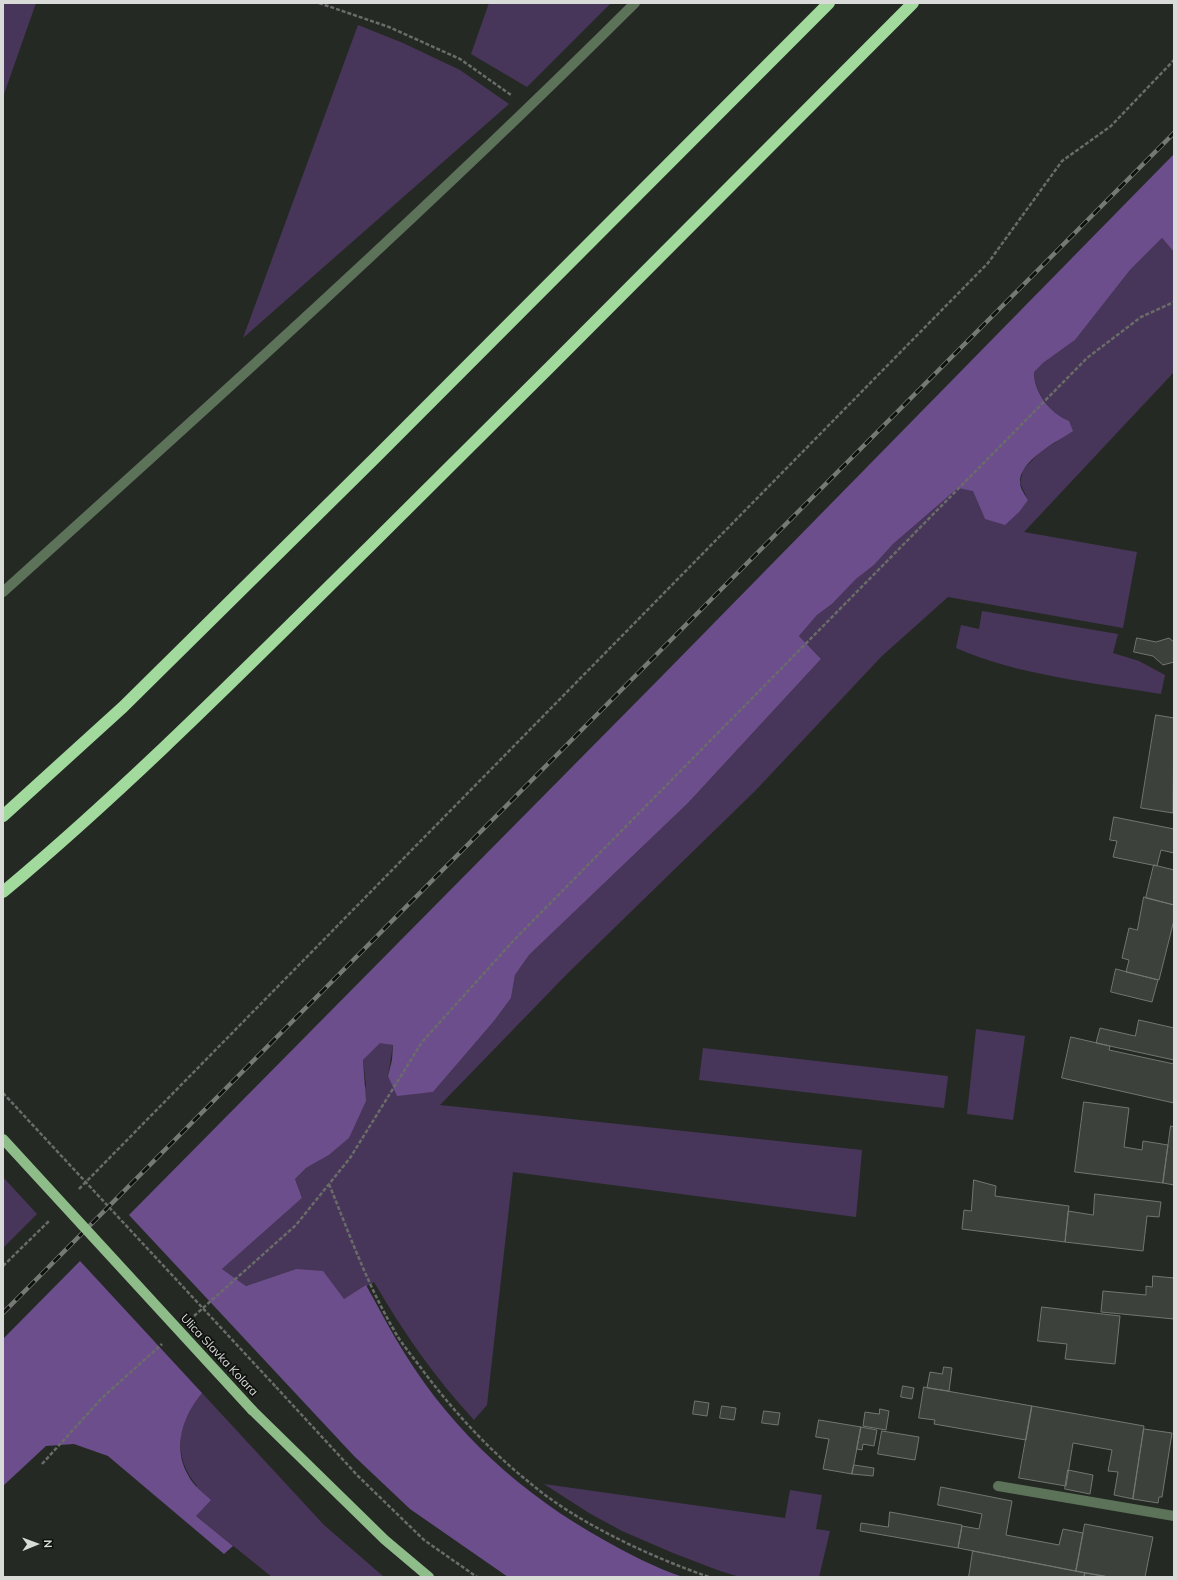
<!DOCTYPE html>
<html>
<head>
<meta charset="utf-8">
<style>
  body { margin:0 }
  #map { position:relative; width:1177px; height:1580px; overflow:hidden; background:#252924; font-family:Mulish,sans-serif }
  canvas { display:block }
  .frame { position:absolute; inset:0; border:4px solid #d8dbd8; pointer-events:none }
  .north { position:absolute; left:16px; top:1524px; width:40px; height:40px; -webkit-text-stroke:3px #0f110f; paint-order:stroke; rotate:89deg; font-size:11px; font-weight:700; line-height:16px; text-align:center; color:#d8dbd8 }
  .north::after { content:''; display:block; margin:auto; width:14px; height:18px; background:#d8dbd8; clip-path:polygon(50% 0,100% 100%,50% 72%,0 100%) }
</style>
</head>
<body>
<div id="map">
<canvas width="1177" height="1580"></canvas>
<div class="frame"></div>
<div class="north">N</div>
</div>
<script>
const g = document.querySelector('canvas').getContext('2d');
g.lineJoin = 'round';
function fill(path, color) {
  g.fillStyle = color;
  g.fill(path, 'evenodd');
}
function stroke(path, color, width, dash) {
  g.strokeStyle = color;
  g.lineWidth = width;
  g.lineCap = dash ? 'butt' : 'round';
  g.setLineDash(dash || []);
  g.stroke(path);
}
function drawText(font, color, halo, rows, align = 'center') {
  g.font = font + ' Mulish,sans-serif';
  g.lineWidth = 3.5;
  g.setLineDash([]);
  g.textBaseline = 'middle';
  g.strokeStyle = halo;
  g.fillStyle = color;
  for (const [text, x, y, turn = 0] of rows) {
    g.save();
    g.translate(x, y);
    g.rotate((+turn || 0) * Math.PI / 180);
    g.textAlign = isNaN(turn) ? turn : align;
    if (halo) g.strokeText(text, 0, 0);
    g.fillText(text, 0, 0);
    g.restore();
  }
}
const green = new Path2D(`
  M3,3H36L3,97Z
  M489,3H611L527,87L471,54Z
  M358,25L403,43L460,70L509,104L243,338Z
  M1162,238L1174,252V372L1024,532L1137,552L1123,628L948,597L882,656L755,791L567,974L440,1105L862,1150L856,1217L513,1172L487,1405L474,1420C435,1378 403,1332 374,1282L344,1299L296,1269L246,1286L222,1269L302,1198L295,1179L306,1168L329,1155L349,1138L366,1085L363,1060L380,1042L393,1045L388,1076L421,1093L433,1092L494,1021L511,998L515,975L529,955L688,803L821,659L799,636L817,615L832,604L856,579L874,565L893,544L958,488L973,490L985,519L1028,500L1020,483L1023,470L1040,452L1056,442L1069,421C1050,413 1035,393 1034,372L1043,363L1075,340L1130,270Z
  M982,611L1118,634L1113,653L1139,661L1165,675L1161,694C1096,683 1016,675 956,648L961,625L979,629Z
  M976,1029L1025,1036L1013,1120L967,1114Z
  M703,1048L948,1076L944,1108L699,1080Z
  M3,1177L37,1214L3,1248Z
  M202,1393L324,1525L384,1577H272L196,1516L197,1486C171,1455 178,1422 202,1393Z
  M544,1484L785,1518L790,1490L822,1495L816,1529L830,1531L819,1577H740L720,1571L673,1553L622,1531L589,1513Z`);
const forest = new Path2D(`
  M1174,154V252L1162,238L1130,270L1075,340L1043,363L1034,372C1034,393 1050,413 1069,421L1073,431C1058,441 1018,461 1020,483C1020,488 1025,495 1028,500L1019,512L1005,525L985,519L973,491L958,488L893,544L874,565L856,579L832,604L817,615L799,636L821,659L688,803L529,955L515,975L511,998L494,1021L433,1092L397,1096L388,1076L392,1060L393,1045L380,1043L363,1060L366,1101L349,1138L329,1155L306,1168L295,1179L302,1198L222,1269L246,1286L296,1269L323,1271L344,1299L366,1285C379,1308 391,1332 405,1354C454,1433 523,1495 604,1540C629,1554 656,1568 683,1577H508L410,1509L354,1456L129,1215L663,675Z
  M80,1261L202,1393C183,1416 172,1447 188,1475C193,1485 203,1493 211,1500L196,1516L233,1546L224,1554L108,1456L74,1444L46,1446L3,1486V1339Z`);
const building = new Path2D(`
  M1137,638L1156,642L1169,638L1174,642V662L1163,665L1153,656L1134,652Z
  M1156,715L1174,718L1173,813L1141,808Z
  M1114,817L1174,829V853L1161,850L1157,866L1113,857L1117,841L1110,840Z
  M1154,865L1174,870V905L1146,898Z
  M1144,897L1174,905V920L1159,980L1126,972L1129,960L1122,958L1129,928L1137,930Z
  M1116,969L1158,980L1152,1002L1111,992Z
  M1139,1020L1174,1028V1060L1096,1043L1100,1028L1135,1036Z
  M1071,1037L1110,1046L1109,1050L1174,1064V1103L1062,1078Z
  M1084,1102L1129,1108L1124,1147L1142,1150L1143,1141L1168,1145L1163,1183L1075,1172Z
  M1171,1126L1174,1127V1185L1163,1183Z
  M974,1180L996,1186L995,1196L1069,1206L1065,1242L962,1229L964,1210L971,1211Z
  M1095,1194L1161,1202L1159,1217L1147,1216L1143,1251L1065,1242L1068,1211L1093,1215Z
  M1153,1276L1174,1278V1319L1101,1312L1103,1291L1146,1295V1286L1152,1287Z
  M1042,1307L1120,1316L1115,1364L1065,1359L1067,1344L1038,1341Z
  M944,1367L952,1368L949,1391L927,1388L930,1372L942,1374Z
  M903,1386L914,1388L912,1399L901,1397Z
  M924,1387L1032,1406L1026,1440L934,1424L935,1420L919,1418Z
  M695,1401L709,1403L707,1416L693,1414Z
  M722,1406L736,1408L734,1420L720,1418Z
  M1032,1406L1144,1426L1133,1499L1114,1495L1118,1472L1108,1471L1112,1450L1073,1443L1066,1486L1019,1478Z
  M880,1409L889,1411L886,1430L863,1426L865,1412L879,1414Z
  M764,1411L780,1413L778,1425L762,1423Z
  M819,1420L861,1427L852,1474L823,1469L829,1439L816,1437Z
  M861,1427L877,1430L874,1446L863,1444L862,1450L857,1449Z
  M1144,1429L1172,1433L1162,1497H1159L1158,1503L1133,1499Z
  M882,1431L919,1437L915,1460L878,1454Z
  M854,1465L874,1468L873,1476L852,1474Z
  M1068,1470L1093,1475L1090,1494L1065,1489Z
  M941,1487L1012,1501L1006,1535L1059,1545L1063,1529L1083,1533L1076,1571L958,1548L962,1526L979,1529L982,1514L938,1505Z
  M890,1512L962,1525L958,1548L860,1531L861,1523L888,1527Z
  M1085,1524L1153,1537L1145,1577H1109L1076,1571Z
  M973,1551L1085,1573L1084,1577H969Z
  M1085,1573L1109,1577H1084Z`);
const path = new Path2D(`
  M319,3L389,27L460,59L511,95
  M329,1184C349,1233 367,1284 394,1330C402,1345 414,1358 424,1372C455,1413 490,1451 530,1483C577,1523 651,1557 709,1577
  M79,1189L988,263L1062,161L1111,126L1174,60
  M3,1266L49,1221
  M194,1316L296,1225L350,1158L422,1042L514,940L1087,358L1141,317L1174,302
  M276,1387L358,1476L424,1540L477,1577
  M42,1464L102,1398L162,1344`);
const minor = new Path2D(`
  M3,592C217,399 431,206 635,3
  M998,1486L1174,1516`);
const major = new Path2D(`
  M252,1410L385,1540L429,1577`);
const highway = new Path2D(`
  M3,816L123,707L376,457L829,3
  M3,892C132,784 250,664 370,546C552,366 732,184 913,3`);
const rail = new Path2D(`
  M3,1313L1174,133`);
const pathBridge = new Path2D(`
  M3,1093L276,1387`);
const majorBridge = new Path2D(`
  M3,1139L252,1410`);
const streetNames = [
  ["Ulica Slavka Kolara",219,1355,47]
];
fill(green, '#473659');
fill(forest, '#6d4e8d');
fill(building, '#3d413c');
stroke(building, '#717670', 1);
stroke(path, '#696c68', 2.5, [4, 2]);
stroke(minor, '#5c7259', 10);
stroke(major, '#8ebd8a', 10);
stroke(highway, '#a2da9d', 12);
stroke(rail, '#767975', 4.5);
stroke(rail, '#0f110f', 3, [9]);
stroke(pathBridge, '#696c68', 2.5, [4, 2]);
stroke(majorBridge, '#8ebd8a', 10);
drawText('12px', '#d8dbd8', '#0f110f', streetNames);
</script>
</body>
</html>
